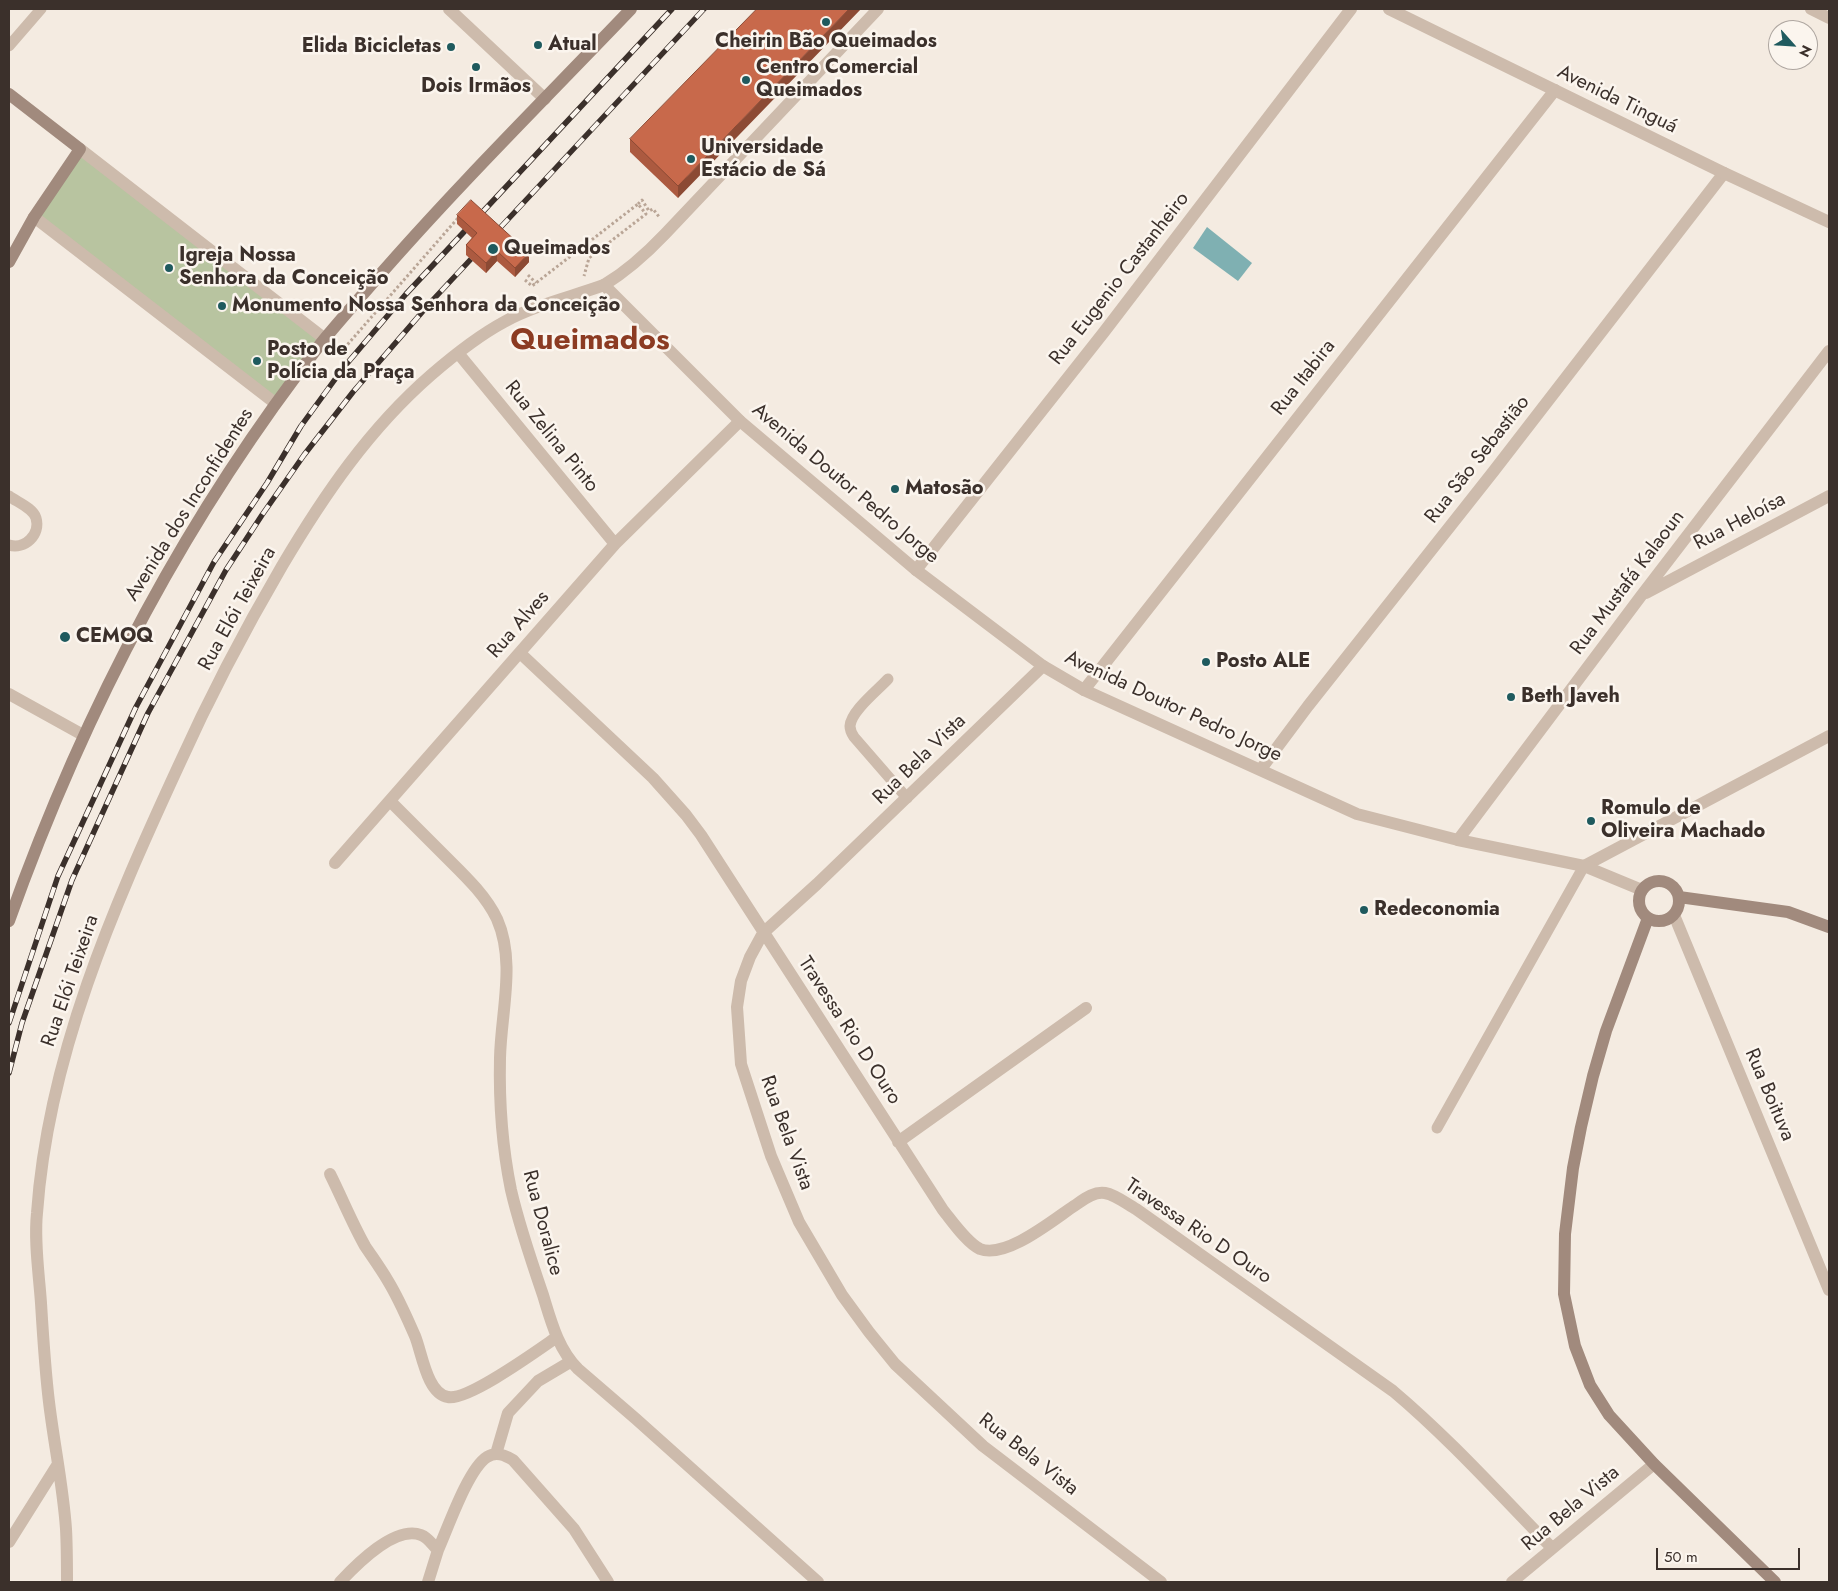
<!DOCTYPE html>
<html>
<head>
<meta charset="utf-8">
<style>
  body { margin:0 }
  #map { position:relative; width:1838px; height:1591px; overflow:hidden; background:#f4ebe1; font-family:Jost,sans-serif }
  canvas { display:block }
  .frame { position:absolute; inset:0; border:10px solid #3b302b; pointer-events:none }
  .north { position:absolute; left:1768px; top:20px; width:50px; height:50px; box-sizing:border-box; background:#fbf5ee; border:1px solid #aea6a0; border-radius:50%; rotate:116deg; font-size:14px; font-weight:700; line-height:20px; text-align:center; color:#3b302b }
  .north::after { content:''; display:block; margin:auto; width:18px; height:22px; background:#1f5a5e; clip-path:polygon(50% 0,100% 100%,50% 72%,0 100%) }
  .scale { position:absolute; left:1656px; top:1548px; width:144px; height:22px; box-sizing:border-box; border:2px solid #3b302b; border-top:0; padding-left:6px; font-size:15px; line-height:18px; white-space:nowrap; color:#3b302b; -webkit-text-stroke:4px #fbf5ee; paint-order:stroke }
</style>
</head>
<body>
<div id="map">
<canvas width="1838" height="1591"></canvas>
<div class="frame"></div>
<div class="north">N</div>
<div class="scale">50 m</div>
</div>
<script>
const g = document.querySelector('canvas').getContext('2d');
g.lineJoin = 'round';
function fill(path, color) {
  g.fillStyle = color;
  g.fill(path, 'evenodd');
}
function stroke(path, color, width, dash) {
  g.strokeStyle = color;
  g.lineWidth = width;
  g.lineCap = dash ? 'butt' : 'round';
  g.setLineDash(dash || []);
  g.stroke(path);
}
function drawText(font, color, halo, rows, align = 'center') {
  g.font = font + ' Jost,sans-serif';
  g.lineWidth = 5;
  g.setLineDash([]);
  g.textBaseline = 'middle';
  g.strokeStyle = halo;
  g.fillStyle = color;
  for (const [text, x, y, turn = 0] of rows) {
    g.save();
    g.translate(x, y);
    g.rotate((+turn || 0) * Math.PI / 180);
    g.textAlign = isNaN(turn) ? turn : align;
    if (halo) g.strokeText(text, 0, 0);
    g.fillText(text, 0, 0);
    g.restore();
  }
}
const green = new Path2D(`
  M80,149L325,339L275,403L34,217Z`);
const water = new Path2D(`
  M1207,227L1252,263L1238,281L1193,248Z`);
const path = new Path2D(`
  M638,204L642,200L649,211L653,209L660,218
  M528,275L536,283
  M525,280L532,286L638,204L646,214L589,258L584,276
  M337,349L341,352L458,218`);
const service = new Path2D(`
  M9,46L41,9
  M9,496C17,502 33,508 36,518C41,535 24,550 9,545
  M888,679C878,690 851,711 850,726C850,730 852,734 854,737L907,798
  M1437,1128L1584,866`);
const pedestrian = new Path2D(`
  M80,149L325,339
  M34,217L275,403`);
const minor = new Path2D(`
  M449,9L545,99
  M1811,9L1829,18
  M458,353L615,544
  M916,570L1104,332L1351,9
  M1646,593L1829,496
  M520,653L653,778L686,815L701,835L943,1210C952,1221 967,1243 980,1249C1006,1259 1053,1220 1074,1206C1083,1200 1094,1191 1105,1193C1116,1195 1127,1204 1136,1209L1393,1391C1450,1439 1500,1495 1552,1548
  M1043,666L817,884L763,933L750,957L741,981L737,1007L741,1064L771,1156L799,1222L842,1295L869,1332L895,1364L983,1446L1161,1582
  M1084,690L1555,90
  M9,694L83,735
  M1261,769L1308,706L1493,472L1724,173
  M390,801C408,819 426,837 444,855C463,874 485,894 497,919C516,962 501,1012 500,1058C499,1102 502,1146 511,1190C519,1225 531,1260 543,1295C551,1321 558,1349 578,1369L636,1419L818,1582
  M1458,840L1641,596L1829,351
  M335,863L615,544L740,421
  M1584,866L1829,736
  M1674,915L1829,1290
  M898,1142L1086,1008
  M330,1174C342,1198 352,1223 365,1246C373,1258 381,1269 388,1281C399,1299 407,1318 415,1336C422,1353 427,1394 448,1397C468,1401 538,1350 557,1337
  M496,1454L508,1413L538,1381L570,1362
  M9,1542L58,1464
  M438,1550C448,1528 468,1469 487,1457C496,1451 505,1455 513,1460L574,1529L608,1582
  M67,1582C67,1565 67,1547 66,1529C63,1486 54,1444 49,1402C45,1369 43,1336 41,1303C39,1274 34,1242 37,1213C48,1056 113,908 178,767C209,698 244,631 282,566C324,495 369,429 431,375C453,356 478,336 504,322C535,305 571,297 604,285
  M340,1582C356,1565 395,1525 421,1535C429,1538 432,1545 438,1550L428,1582
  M1512,1582L1654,1464`);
const tertiary = new Path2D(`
  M878,9L665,234C646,254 627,271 604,285L740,421L916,570L1043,666L1084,690L1357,814L1458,840L1584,866L1642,890
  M1389,9L1724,173L1829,222`);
const secondary = new Path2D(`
  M9,94L80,149L34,217L9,262
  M1639 901a20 20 0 1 1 40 0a20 20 0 1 1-40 0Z
  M1679,897L1788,912L1829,927
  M1648,918L1606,1031L1593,1076L1581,1127L1573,1168L1565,1234L1564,1294L1575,1346L1590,1385L1609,1415L1654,1464L1775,1582
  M9,921C83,713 186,516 322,342C340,320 359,299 377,278C458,185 546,98 631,9`);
const rail = new Path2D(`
  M9,1023L58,876L136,707L214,562L267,483L301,426L344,367L406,294L672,9
  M9,1073L22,1023L72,880L148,713L226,570L262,515L304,455L353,392L430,303L704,9`);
const wall = new Path2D(`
  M757,9L678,198L630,152V139Z
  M457,215L529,262L515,277L497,261L486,273L466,255V245L472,238L457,224Z`);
const shadedWall = new Path2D(`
  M849,9H861L678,198V186Z
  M497,251V261L486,273V263Z
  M529,253V262L515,277V268Z`);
const building = new Path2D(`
  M757,9H849L678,186L630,139Z
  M471,200L529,253L515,268L497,251L486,263L466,245L477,233L457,215Z`);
const markers = [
  [826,22,5,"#1f5a5e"],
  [538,45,5,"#1f5a5e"],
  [451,47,5,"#1f5a5e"],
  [476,67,5,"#1f5a5e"],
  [746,80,5,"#1f5a5e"],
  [691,159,5,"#1f5a5e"],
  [493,249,6,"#1f5a5e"],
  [169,268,5,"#1f5a5e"],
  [222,306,5,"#1f5a5e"],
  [257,361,5,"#1f5a5e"],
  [895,489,5,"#1f5a5e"],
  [65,637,6,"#1f5a5e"],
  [1206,662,5,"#1f5a5e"],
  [1511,697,5,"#1f5a5e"],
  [1591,821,5,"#1f5a5e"],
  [1364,910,5,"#1f5a5e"]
];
const poiNames = [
  ["Cheirin Bão Queimados",826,42,"center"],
  ["Atual",548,45],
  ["Elida Bicicletas",441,47,"right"],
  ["Centro Comercial",756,68],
  ["Queimados",756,91],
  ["Dois Irmãos",476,87,"center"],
  ["Universidade",701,148],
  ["Estácio de Sá",701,171],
  ["Queimados",504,249],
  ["Igreja Nossa",179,256],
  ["Senhora da Conceição",179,279],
  ["Monumento Nossa Senhora da Conceição",232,306],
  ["Posto de",267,350],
  ["Polícia da Praça",267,373],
  ["Matosão",905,489],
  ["CEMOQ",76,637],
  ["Posto ALE",1216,662],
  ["Beth Javeh",1521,697],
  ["Romulo de",1601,809],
  ["Oliveira Machado",1601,832],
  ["Redeconomia",1374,910]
];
const streetNames = [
  ["Avenida Tinguá",1617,100,26],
  ["Rua Eugenio Castanheiro",1120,279,-52],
  ["Rua Itabira",1304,378,-52],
  ["Rua Zelina Pinto",551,437,51],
  ["Rua São Sebastião",1478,460,-52],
  ["Avenida Doutor Pedro Jorge",845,484,40],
  ["Avenida dos Inconfidentes",190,505,-58],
  ["Rua Heloísa",1740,522,-28],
  ["Rua Mustafá Kalaoun",1628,583,-53],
  ["Rua Elói Teixeira",238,609,-61],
  ["Rua Alves",519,625,-49],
  ["Avenida Doutor Pedro Jorge",1173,707,25],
  ["Rua Bela Vista",920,760,-44],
  ["Rua Elói Teixeira",71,981,-71],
  ["Travessa Rio D Ouro",849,1031,57],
  ["Rua Boituva",1769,1095,67],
  ["Rua Bela Vista",786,1133,70],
  ["Rua Doralice",542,1223,75],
  ["Travessa Rio D Ouro",1198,1232,34],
  ["Rua Bela Vista",1028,1455,38],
  ["Rua Bela Vista",1571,1509,-40]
];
const townNames = [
  ["Queimados",590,342]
];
fill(green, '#b8c4a0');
fill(water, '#7fb0b2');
stroke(path, '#b9a596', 3, [2.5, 2.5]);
stroke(service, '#cdbbac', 11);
stroke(pedestrian, '#cdbbac', 12);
stroke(minor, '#cdbbac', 12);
stroke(tertiary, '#cdbbac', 12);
stroke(secondary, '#a18a7d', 12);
stroke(rail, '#3b302b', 5.5);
stroke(rail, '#fbf5ee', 4, [11]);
fill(wall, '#ac5a40');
fill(shadedWall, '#8c4a34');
fill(building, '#c8694b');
stroke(building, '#8c4a34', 1);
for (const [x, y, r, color] of markers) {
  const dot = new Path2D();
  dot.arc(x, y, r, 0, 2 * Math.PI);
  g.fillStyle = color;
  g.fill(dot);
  stroke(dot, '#fbf5ee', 2);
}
drawText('bold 20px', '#3b302b', '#fbf5ee', poiNames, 'left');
drawText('20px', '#3b302b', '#fbf5ee', streetNames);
drawText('bold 30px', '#8c3b22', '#fbf5ee', townNames);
</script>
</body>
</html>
